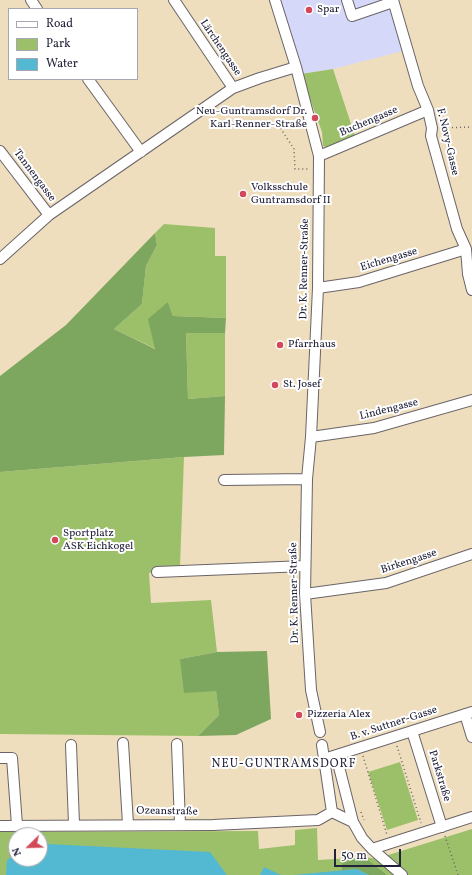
<!DOCTYPE html>
<html>
<head>
<meta charset="utf-8">
<style>
  body { margin:0 }
  #map { position:relative; width:472px; height:875px; overflow:hidden; background:#efdebd; font-family:Vollkorn,serif }
  canvas { display:block }
  .legend { position:absolute; left:8px; top:8px; width:130px; height:72px; box-sizing:border-box; background:#fff; border:1px solid #a7a7b1; margin:0; padding:5px 7px; list-style:none; font-size:12px; color:#22223b }
  .legend li { display:flex; align-items:center; gap:8px; height:20px }
  .legend b { width:20px; border:1px solid #a7a7b1 }
  .north { position:absolute; left:8px; top:827px; width:40px; height:40px; box-sizing:border-box; background:#fff; border:1px solid #a7a7b1; border-radius:50%; rotate:247deg; font-size:11px; font-weight:700; line-height:16px; text-align:center; color:#22223b }
  .north::after { content:''; display:block; margin:auto; width:14px; height:18px; background:#d1495b; clip-path:polygon(50% 0,100% 100%,50% 72%,0 100%) }
  .scale { position:absolute; left:334px; top:849px; width:67px; height:18px; box-sizing:border-box; border:2px solid #22223b; border-top:0; padding-left:5px; font-size:12px; line-height:14px; white-space:nowrap; color:#22223b; -webkit-text-stroke:3px #fff; paint-order:stroke }
</style>
</head>
<body>
<div id="map">
<canvas width="472" height="875"></canvas>
<ul class="legend">
<li><b style="height:5px;background:#fff"></b>Road</li>
<li><b style="height:11px;background:#9cc06a"></b>Park</li>
<li><b style="height:11px;background:#53b8d1"></b>Water</li>
</ul>
<div class="north">N</div>
<div class="scale">50 m</div>
</div>
<script>
const g = document.querySelector('canvas').getContext('2d');
g.lineJoin = 'round';
function fill(path, color) {
  g.fillStyle = color;
  g.fill(path, 'evenodd');
}
function stroke(path, color, width, dash) {
  g.strokeStyle = color;
  g.lineWidth = width;
  g.lineCap = dash ? 'butt' : 'round';
  g.setLineDash(dash || []);
  g.stroke(path);
}
function drawText(font, color, halo, rows, align = 'center') {
  g.font = font + ' Vollkorn,serif';
  g.lineWidth = 4;
  g.setLineDash([]);
  g.textBaseline = 'middle';
  g.strokeStyle = halo;
  g.fillStyle = color;
  for (const [text, x, y, turn = 0] of rows) {
    g.save();
    g.translate(x, y);
    g.rotate((+turn || 0) * Math.PI / 180);
    g.textAlign = isNaN(turn) ? turn : align;
    if (halo) g.strokeText(text, 0, 0);
    g.fillText(text, 0, 0);
    g.restore();
  }
}
const built = new Path2D(`
  M279,0H387L403,51L333,69L301,74Z`);
const green = new Path2D(`
  M333,69L355,136L326,147L323,146L322,132L301,74Z
  M164,224L215,228V256H226V318L173,316L168,302L156,349L114,329L142,304L146,266L157,245L155,233Z
  M186,333H225V396L188,399Z
  M184,457L180,567L149,573L151,603L211,600L217,652L180,659L216,691L219,715L198,736L0,734V472Z
  M400,762L418,820L387,830L368,772Z
  M317,828L318,860L352,858L365,859L364,857L379,859L397,875H0V832L258,831L259,849L295,845V830ZM16,835H40V859H16Z
  M472,829V875H407L385,856Z`);
const forest = new Path2D(`
  M155,233L157,245L146,266L142,304L114,329L155,349L148,319L168,302L173,316L226,318L225,333H186L188,399L225,396L224,455L184,457L0,472V376L66,325Z
  M267,651L271,719L236,735L198,736L219,715L216,691L184,693L180,659L217,652Z
  M364,857L387,875H369L357,869L342,870V863Z`);
const water = new Path2D(`
  M47,844L210,852L227,875H6L7,860L16,853V859H40V845Z
  M264,867L281,875H260Z
  M357,869L369,875H293Z`);
const path = new Path2D(`
  M300,123L279,126L294,149L295,169H310
  M440,128L472,127
  M397,746L421,823
  M363,756L387,835
  M361,812L364,820
  M445,836L458,875
  M40,838L42,854`);
const minor = new Path2D(`
  M31,0L37,9
  M174,0L233,88
  M275,0L296,67L319,156L318,288L311,437L307,479L305,594L311,690L320,732
  M347,0L352,16L393,2
  M393,0L418,86L428,110L432,128L431,136L457,229L466,249L468,274L472,290
  M88,79L141,152
  M0,151L49,215
  M319,156L428,110
  M0,259L49,215L233,88L260,78L296,67
  M318,288L359,282L466,249
  M311,437L374,428L472,400
  M224,480L307,479
  M157,572L305,566
  M305,594L386,583L472,554
  M465,714L472,737
  M412,731L442,827
  M123,743L128,824
  M177,744L180,824
  M71,745L74,824
  M322,745L332,812
  M336,755L353,822
  M0,758H12L17,825
  M324,759L472,712
  M332,812L353,822L362,838L372,849L472,817
  M0,826L213,825L318,820L332,812
  M372,849L402,875`);
const markers = [
  [309,10,4,"#d1495b"],
  [315,118,4,"#d1495b"],
  [243,194,4,"#d1495b"],
  [280,345,4,"#d1495b"],
  [275,385,4,"#d1495b"],
  [55,540,4,"#d1495b"],
  [299,715,4,"#d1495b"]
];
const poiNames = [
  ["Spar",317,10],
  ["Neu-Guntramsdorf Dr.",307,112,"right"],
  ["Karl-Renner-Straße",307,125,"right"],
  ["Volksschule",251,188],
  ["Guntramsdorf II",251,201],
  ["Pfarrhaus",288,345],
  ["St. Josef",283,385],
  ["Sportplatz",63,534],
  ["ASK Eichkogel",63,547],
  ["Pizzeria Alex",307,715]
];
const streetNames = [
  ["Lärchengasse",220,48,56],
  ["Buchengasse",369,122,-23],
  ["F. Novy-Gasse",447,142,77],
  ["Tannengasse",34,176,53],
  ["Eichengasse",389,260,-17],
  ["Dr. K. Renner-Straße",305,269,-89],
  ["Lindengasse",389,410,-14],
  ["Birkengasse",409,562,-18],
  ["Dr. K. Renner-Straße",295,593,-91],
  ["B. v. Suttner-Gasse",394,724,-18],
  ["Parkstraße",439,776,73],
  ["Ozeanstraße",167,812,1]
];
const neighbourhoodNames = [
  ["NEU-GUNTRAMSDORF",284,765]
];
fill(built, '#d5d8f9');
fill(green, '#9cc06a');
fill(forest, '#7da65e');
fill(water, '#53b8d1');
stroke(minor, '#6a6468', 12);
stroke(path, '#6a6468', 1.5, [1, 3]);
stroke(minor, '#fff', 10);
for (const [x, y, r, color] of markers) {
  const dot = new Path2D();
  dot.arc(x, y, r, 0, 2 * Math.PI);
  g.fillStyle = color;
  g.fill(dot);
  stroke(dot, '#fff', 1.5);
}
drawText('11px', '#22223b', '#fff', poiNames, 'left');
drawText('11px', '#22223b', '#fff', streetNames);
g.letterSpacing = '1px';
drawText('12px', '#22223b', '#fff', neighbourhoodNames);
g.letterSpacing = '0px';
</script>
</body>
</html>
